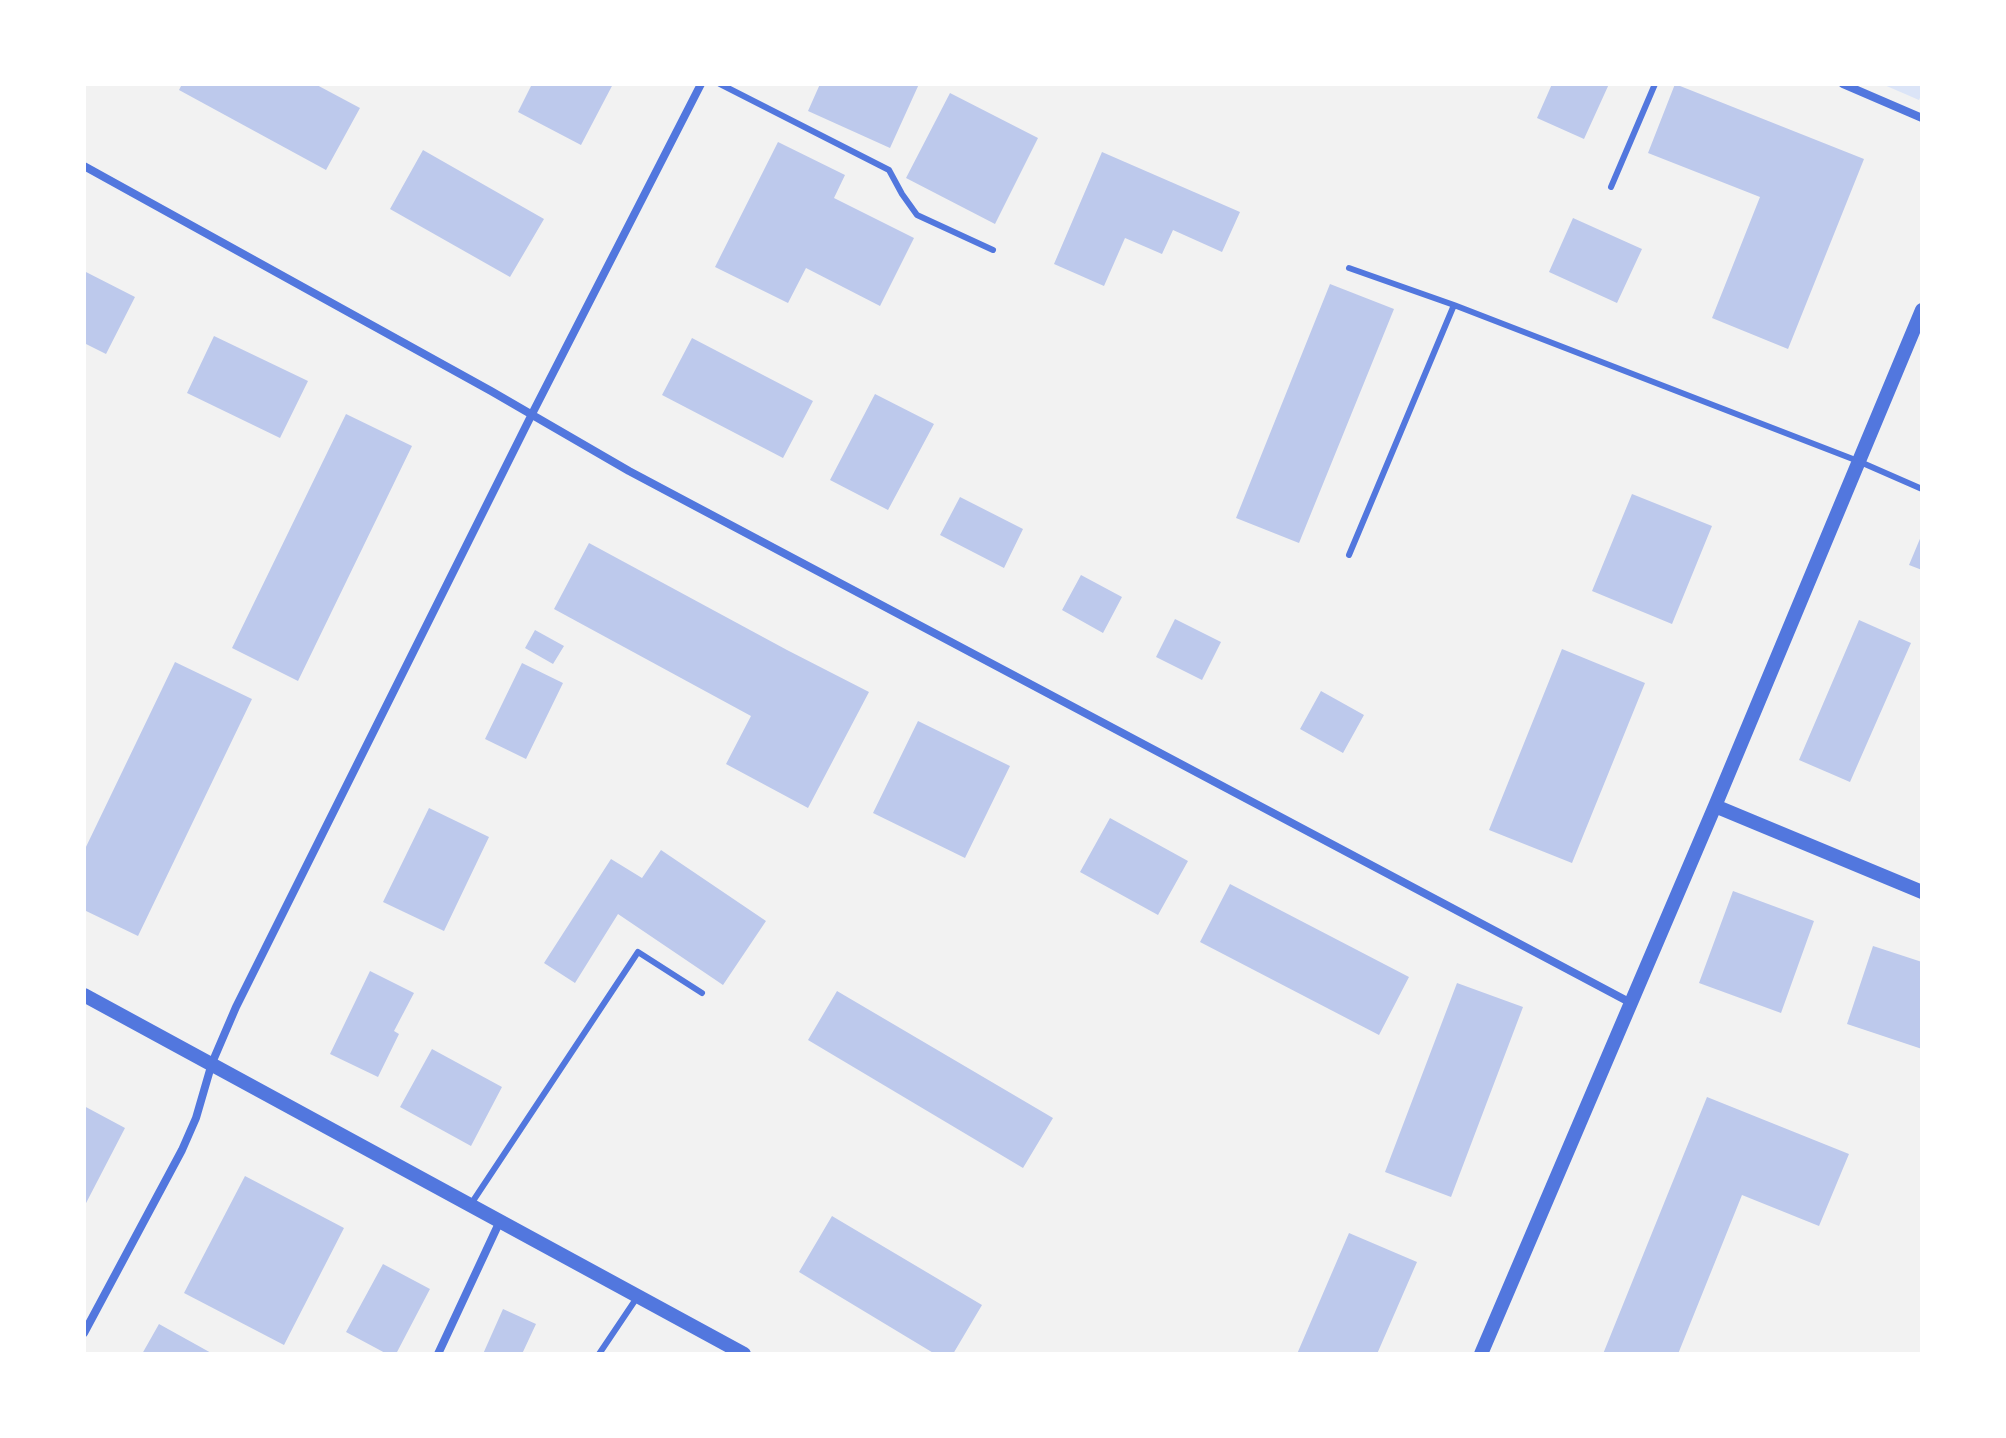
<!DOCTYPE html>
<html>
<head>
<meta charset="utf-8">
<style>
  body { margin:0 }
  #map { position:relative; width:2006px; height:1438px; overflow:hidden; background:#f2f2f2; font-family:Arial,sans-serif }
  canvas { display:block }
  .frame { position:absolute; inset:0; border:86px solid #fff; pointer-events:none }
</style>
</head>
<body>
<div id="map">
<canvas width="2006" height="1438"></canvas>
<div class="frame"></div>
</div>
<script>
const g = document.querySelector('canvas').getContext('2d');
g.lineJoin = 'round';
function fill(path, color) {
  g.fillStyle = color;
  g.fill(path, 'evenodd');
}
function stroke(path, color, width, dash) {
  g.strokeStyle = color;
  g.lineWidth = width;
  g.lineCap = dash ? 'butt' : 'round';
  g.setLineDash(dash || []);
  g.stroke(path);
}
const green = new Path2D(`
  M1882,84H1922V93L1919,100Z`);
const building = new Path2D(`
  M182,84H315L360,108L326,170L179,90Z
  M532,84H613L581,145L518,112Z
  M820,84H919L890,148L808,111Z
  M1552,84H1609L1584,139L1537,118Z
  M1675,84L1864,159L1788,349L1712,318L1760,197L1648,153Z
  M950,93L1038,138L995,224L906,178Z
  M778,142L845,175L834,198L914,238L880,306L806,268L788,303L715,267Z
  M423,150L544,219L510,277L390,209Z
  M1102,152L1240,212L1222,252L1173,230L1162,254L1125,238L1104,286L1054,264Z
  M1573,218L1642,249L1617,303L1549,272Z
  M84,271L135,297L106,354L84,343Z
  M1330,284L1394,309L1299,543L1236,518Z
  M214,336L308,381L280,438L187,393Z
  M692,338L813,401L783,458L662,395Z
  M875,394L934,424L888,510L830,480Z
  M346,414L412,446L298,681L232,648Z
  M1632,494L1712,526L1672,624L1592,591Z
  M960,497L1023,529L1004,568L940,535Z
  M1922,534V570L1909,565Z
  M589,543L787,650L869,692L808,808L726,764L751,716L554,609Z
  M1081,575L1122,597L1103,633L1062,610Z
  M1175,619L1221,642L1202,680L1156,657Z
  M1859,620L1911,643L1850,782L1799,760Z
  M535,630L564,646L553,664L525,648Z
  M1562,649L1645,683L1572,863L1489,830Z
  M175,662L252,699L138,936L84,910V851Z
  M522,663L563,683L526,759L485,739Z
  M1321,691L1364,715L1343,753L1300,729Z
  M918,721L1010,766L965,858L873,813Z
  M429,808L489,837L444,931L383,902Z
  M1110,818L1188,861L1158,915L1080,872Z
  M661,850L766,921L723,985L618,914L575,983L544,963L611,859L642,878Z
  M1230,884L1409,977L1379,1035L1200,942Z
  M1733,891L1814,921L1781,1013L1699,983Z
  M1873,946L1922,962V1049L1847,1024Z
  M370,971L414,993L394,1031L399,1034L378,1077L330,1054Z
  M1457,983L1523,1007L1451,1197L1385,1172Z
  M837,991L1053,1118L1023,1168L808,1040Z
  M432,1049L502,1087L471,1146L400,1107Z
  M1707,1097L1849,1154L1819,1226L1742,1195L1678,1354H1603Z
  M84,1106L125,1128L84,1207Z
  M245,1176L344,1228L284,1345L184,1293Z
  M832,1216L982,1305L953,1354H935L799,1272Z
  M1349,1233L1417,1262L1377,1354H1297Z
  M383,1264L430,1289L396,1354H387L346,1332Z
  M503,1309L536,1324L522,1354H483Z
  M159,1324L213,1354H142Z`);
const service = new Path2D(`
  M720,84L889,170L902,194L917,215L993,250
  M1611,187L1655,84
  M1349,268L1454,305L1858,461L1922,489
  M1349,555L1454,305
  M471,1204L638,952L702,993
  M599,1354L638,1296`);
const minor = new Path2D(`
  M1843,84L1922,118
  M84,166L491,391L629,471L1631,1003
  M84,1333L182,1150L196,1118L212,1063L236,1007L532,414L701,84
  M438,1354L500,1221`);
const tertiary = new Path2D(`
  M1715,806L1922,892
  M84,995L744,1354
  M1481,1354L1715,806L1922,310`);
fill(green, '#dbe4f7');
fill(building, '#bdc9ec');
stroke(service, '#5277de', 6);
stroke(minor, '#5277de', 8);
stroke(tertiary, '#5277de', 14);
</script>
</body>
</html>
